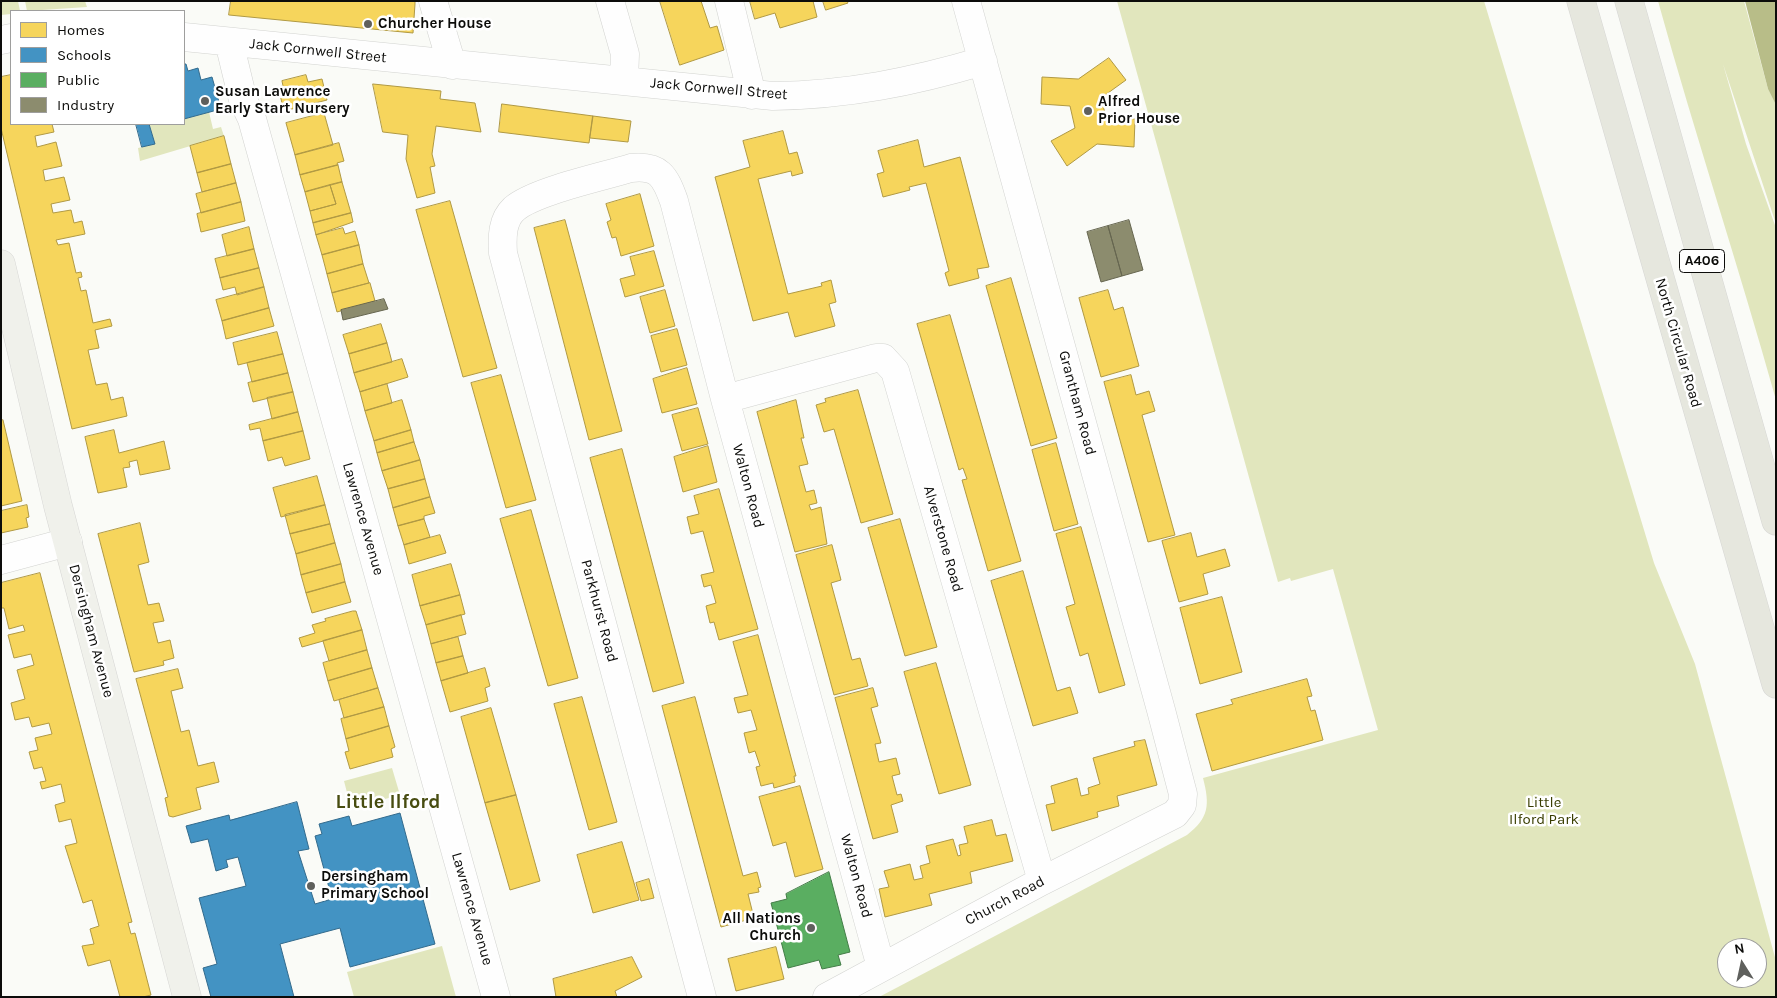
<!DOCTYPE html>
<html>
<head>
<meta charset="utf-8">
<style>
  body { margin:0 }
  #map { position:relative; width:1777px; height:998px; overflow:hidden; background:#fafbf7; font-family:Karla,sans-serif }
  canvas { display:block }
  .frame { position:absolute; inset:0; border:2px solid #0c0c0a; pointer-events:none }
  .legend { position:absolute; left:10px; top:10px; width:175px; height:115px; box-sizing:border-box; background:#fff; border:1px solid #9e9e9d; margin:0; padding:6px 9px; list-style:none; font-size:15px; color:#0c0c0a }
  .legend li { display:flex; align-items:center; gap:10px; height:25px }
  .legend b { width:25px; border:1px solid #9e9e9d }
  .north { position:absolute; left:1717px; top:938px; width:50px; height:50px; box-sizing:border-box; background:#fff; border:1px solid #9e9e9d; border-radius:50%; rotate:350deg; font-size:14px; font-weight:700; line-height:20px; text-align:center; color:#0c0c0a }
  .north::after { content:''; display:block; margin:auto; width:18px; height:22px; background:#5f605d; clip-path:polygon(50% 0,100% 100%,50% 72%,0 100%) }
</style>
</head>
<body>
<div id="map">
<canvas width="1777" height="998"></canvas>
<div class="frame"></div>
<ul class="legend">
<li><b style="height:14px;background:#f6d55c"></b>Homes</li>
<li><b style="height:14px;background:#4393c3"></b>Schools</li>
<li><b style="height:14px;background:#5aae61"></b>Public</li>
<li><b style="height:14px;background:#8c8c6e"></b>Industry</li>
</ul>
<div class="north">N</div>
</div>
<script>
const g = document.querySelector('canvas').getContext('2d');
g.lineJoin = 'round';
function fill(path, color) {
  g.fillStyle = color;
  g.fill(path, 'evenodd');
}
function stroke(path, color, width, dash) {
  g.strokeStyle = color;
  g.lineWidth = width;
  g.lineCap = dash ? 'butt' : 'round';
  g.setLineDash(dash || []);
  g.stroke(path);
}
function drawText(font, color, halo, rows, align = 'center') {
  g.font = font + ' Karla,sans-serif';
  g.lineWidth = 5;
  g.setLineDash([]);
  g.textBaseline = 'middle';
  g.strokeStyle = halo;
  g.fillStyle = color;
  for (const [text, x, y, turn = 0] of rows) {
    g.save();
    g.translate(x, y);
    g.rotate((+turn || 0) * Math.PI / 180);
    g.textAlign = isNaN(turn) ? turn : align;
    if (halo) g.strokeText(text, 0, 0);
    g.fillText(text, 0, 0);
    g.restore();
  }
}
const green = new Path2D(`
  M1,1H18L20,11H11V14L1,15Z
  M25,1H85L87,7L27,11Z
  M1117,1H1484L1654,563L1695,664L1776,961V997H879L1187,835C1209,818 1210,805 1203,778L1378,730L1333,569L1291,581L1290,578L1278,582ZM1727,948H1757V978H1727Z
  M1658,1H1744L1768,89L1776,105V224L1723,64L1746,144L1776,228V400C1739,267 1695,135 1658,1Z
  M209,112L213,129L221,127L224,136L140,161L138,148L155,144L149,124H184V119Z
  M392,768L400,795L351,808L344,781Z
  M442,946L456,997H354L347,972Z`);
const water = new Path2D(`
  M1745,1H1776V105L1768,89Z`);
const homes = new Path2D(`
  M231,1H415V4L413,33L229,15Z
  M660,1H701L710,28L717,26L724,50L680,65Z
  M750,1H813L817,17L780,28L775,13L755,19Z
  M823,1H847L848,3L826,10Z
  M1109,58L1126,80L1101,98L1106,117L1135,119L1134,147L1097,144L1067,166L1051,141L1075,128L1070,106L1041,104L1042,77L1078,79Z
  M11,75V124H52L54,132L35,136L37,147L56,142L62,166L43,170L45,181L64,177L70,200L51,204L53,213L71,210L74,223L82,221L85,234L56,240L58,245L69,243L76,273L81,272L82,277L78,278L81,291L86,290L93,323L110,319L112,326L95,330L99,348L88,350L96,385L107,383L111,400L123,397L127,416L72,429L1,128V77Z
  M306,75L308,82L322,79L327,100L284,111L278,87L283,86L282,81Z
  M373,84L441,91L440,99L475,103L481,132L436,126L432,154L435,166L430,167L435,193L417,198L406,159L408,135L383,132Z
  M502,104L593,116L589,143L499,132Z
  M324,113L333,145L295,155L286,123Z
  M593,116L631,121L628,142L590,138Z
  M783,131L789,154L797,152L803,173L792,176L791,171L758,179L788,294L822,286L821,283L831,280L836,302L829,304L835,326L795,337L788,312L753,321L715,177L750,167L743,141Z
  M224,136L231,164L197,173L190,146Z
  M918,140L924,167L960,157L989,267L977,269L979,278L949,286L945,273L949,271L926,183L909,187L910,190L883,197L877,174L884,172L878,151Z
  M339,143L344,161L337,163L338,165L300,175L295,155Z
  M231,164L236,183L202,192L197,173Z
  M338,165L342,182L305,192L300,175Z
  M342,182L351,213L313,223L310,211L336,204L330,185Z
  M236,183L241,202L201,213L196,194Z
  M330,185L336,204L310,211L305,192Z
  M640,194L654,246L621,256L616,237L612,238L607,222L611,220L606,204Z
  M450,201L497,368L463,377L416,210Z
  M241,202L245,221L201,232L197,214Z
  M351,213L353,222L316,235L313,223Z
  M565,220L622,431L589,440L534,228Z
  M249,227L254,249L227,256L222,235Z
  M343,228L345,234L355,231L359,245L322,255L316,235Z
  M359,245L363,264L327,274L322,255Z
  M254,249L259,268L220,278L215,259Z
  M654,251L664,286L625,297L620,279L635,275L630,257Z
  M363,264L369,283L332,293L327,274Z
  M259,268L264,287L237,295L235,287L223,290L220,278Z
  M1011,278L1057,438L1031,446L986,286Z
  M370,283L375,301L337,312L332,293Z
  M264,287L269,308L222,321L216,300Z
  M665,290L675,326L650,333L640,297Z
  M1108,290L1114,310L1123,307L1139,366L1101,377L1079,298Z
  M269,308L274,326L226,339L222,321Z
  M950,315L1021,561L988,571L962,480L967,479L963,468L959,470L917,324Z
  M381,324L387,343L349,354L343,335Z
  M677,329L687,365L661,372L651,336Z
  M277,332L283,354L238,365L233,343Z
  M387,343L392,362L354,373L349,354Z
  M283,354L288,373L252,382L247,363Z
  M402,359L408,377L360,392L354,373Z
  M687,368L697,404L662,413L653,379Z
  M288,373L293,392L253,402L248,383Z
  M501,375L536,500L506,508L471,383Z
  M1131,375L1136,395L1149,391L1155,411L1142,415L1175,535L1148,542L1104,382Z
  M387,384L392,403L365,411L360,392Z
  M858,390L893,514L861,523L834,429L824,432L816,405L826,402L825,399Z
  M293,392L298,412L272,419L267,398Z
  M402,400L411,430L374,441L365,411Z
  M796,400L804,438H801L808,464L799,466L806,492L814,490L817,503L809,505L811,510L821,507L827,544L795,552L757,412Z
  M698,408L708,444L682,451L672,415Z
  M298,412L303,431L263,441L260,428L250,430L249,425Z
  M3,420L22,501L1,506V421Z
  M114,430L119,453L164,441L170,469L140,475L137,460L129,462L130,467L123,468L127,487L98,493L85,437Z
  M411,430L414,442L377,453L374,441Z
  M303,431L310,459L285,466L282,457L268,461L263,441Z
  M414,442L420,460L382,471L377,453Z
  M1056,443L1078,524L1054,531L1032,450Z
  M708,446L717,482L683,492L674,457Z
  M622,449L684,683L653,692L590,458Z
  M420,460L425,479L388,489L382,471Z
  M317,476L325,505L281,517L273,488Z
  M425,479L430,497L393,508L388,489Z
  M719,489L758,629L719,640L714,622L710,623L706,606L716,603L711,585L704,587L701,575L714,572L703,531L691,534L687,517L699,514L694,496Z
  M430,497L435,513L424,516V519L398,526L393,508Z
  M27,505L29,517L26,518L28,527L1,533V511Z
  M325,505L330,524L290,534L285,515Z
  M531,510L578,678L548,686L500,519Z
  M424,519L430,537L404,545L398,526Z
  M900,519L937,647L905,656L868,528Z
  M140,523L149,562L138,565L148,605L159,603L164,621L153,623L158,643L170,640L174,658L163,661L164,665L134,672L98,534Z
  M330,524L335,543L296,554L290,534Z
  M1081,527L1125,685L1099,693L1088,653L1080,656L1066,607L1075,604L1056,534Z
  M1191,533L1197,557L1225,549L1230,566L1203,574L1208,594L1179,602L1162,541Z
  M440,535L446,553L409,564L404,545Z
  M335,543L341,564L301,575L296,554Z
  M832,545L841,580L831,583L852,660L860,658L868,686L834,695L796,555Z
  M341,564L345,582L306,593L301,575Z
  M451,564L460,595L420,606L412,575Z
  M1023,571L1057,691L1070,687L1078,713L1033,726L991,581Z
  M40,573L132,922L128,923L131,934L135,933L151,995L143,997H120L110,960L88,966L82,946L94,944L90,929L99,926L92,900L83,903L65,846L77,843L71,819L59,822L55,805L65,802L61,784L42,789L40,782L46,781L42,767L34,769L29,752L38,750L35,738L52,734L49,723L32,727L29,717L15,720L11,703L25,699L17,670L34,665L31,654L14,658L8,635L25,631L23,625L9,629L4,608H1V583Z
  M345,582L351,602L312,613L306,593Z
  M460,595L465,614L426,625L420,606Z
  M1222,597L1242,672L1200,684L1180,608Z
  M353,611H356L362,630L302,647L299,638L315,633L312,625L326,621L325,619Z
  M461,615L466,634L431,644L426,625Z
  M362,630L367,650L329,661L323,641Z
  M758,635L796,776H794L795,782L774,788L773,783L761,786L756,767L760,766L755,751L749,753L744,733L757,730L751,710L738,713L734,698L748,695L733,642Z
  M458,637L463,656L436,663L431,644Z
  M367,650L372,668L328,681L323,663Z
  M463,656L468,673L441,681L436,663Z
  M936,663L971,785L939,794L904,672Z
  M372,668L378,688L334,701L328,681Z
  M485,668L490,686L485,688L488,701L450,712L441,681Z
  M178,669L183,688L171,691L181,732L189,730L198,766L214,762L219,782L196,788L201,809L173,817L169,816L165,798L168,797L136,679Z
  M1307,679L1312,696L1307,697L1311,711L1315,710L1323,740L1212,771L1196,714L1233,704L1231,700Z
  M378,688L384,707L344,718L339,700Z
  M873,688L878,706L871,708L881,743L875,744L879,762L896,758L900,774L892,776L897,795L901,794L903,801L891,805L898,832L873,839L835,698Z
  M582,697L617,822L589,830L554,704Z
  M695,697L743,876L757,872L761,887L758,888L759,892L748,894L754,918L721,927L662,706Z
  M384,707L389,726L346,739L341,719Z
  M491,708L516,795L485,803L461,717Z
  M389,726L395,747L391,749L393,757L350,769L345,752L349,751L346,739Z
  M1145,740L1157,785L1117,796L1119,806L1097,812L1098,817L1052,831L1046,805L1055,803L1051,786L1077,778L1081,796L1089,794L1088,788L1100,784L1093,758L1135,746L1134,742Z
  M800,786L823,869L795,877L786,842L773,846L759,797Z
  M516,795L540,881L510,890L485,803Z
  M992,820L996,836L1006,834L1013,861L970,872L972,883L929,894L932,905L885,917L879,889L889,887L884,871L910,864L914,880L923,878L920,866L930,863L926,846L953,839L958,856L961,855L959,845L968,843L964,827Z
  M622,842L639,900L593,913L577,855Z
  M649,879L654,898L641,901L636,883Z
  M776,947L784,979L736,991L728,959Z
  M632,957L642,977L615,991L617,997H556L553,979Z`);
const schools = new Path2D(`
  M184,64H186L188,71L198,68L201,80L212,77L221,109L184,119Z
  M136,124H149L155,144L142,147Z
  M297,802L309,849L298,851L315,904L332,899L315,836L322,834L319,824L349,816L352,826L400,813L435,944L350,967L340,928L280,944L294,997H211L203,968L217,964L199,898L246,886L238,857L226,860L228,867L216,871L208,839L191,843L186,826L229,815L230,820Z`);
const public = new Path2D(`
  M829,872L850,952L838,955L841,965L822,969L819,960L788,968L771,903L787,899L786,894Z`);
const industry = new Path2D(`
  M1129,220L1143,270L1122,276L1108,226Z
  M1108,226L1122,276L1101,282L1087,232Z
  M384,299L388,309L343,320L341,310Z`);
const minor = new Path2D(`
  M433,1L452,65
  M610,1L625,54L624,81
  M729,1L752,95
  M184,37L773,96C847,95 912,82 983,61
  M1,40L11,38
  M229,42L243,100L252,119L496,997
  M725,399L876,358H883L895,371L1042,881
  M1,560L68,542
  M702,997L503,253C502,237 502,220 514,209C535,191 602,177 631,168C659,165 665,176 674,201L725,399L881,967
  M827,997L1042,881L1175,814L1182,805L1183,794L1161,710L966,1`);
const major = new Path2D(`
  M1,264L58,506L187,997`);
const highway = new Path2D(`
  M1581,1L1776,684
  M1629,1L1776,521`);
const markers = [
  [368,24,5,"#5f605d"],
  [205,101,5,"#5f605d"],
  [1088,111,5,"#5f605d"],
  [311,886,5,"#5f605d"],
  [811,928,5,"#5f605d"]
];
const shields = [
  [1702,261,45]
];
const shieldNames = [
  ["A406",1702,261]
];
const poiNames = [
  ["Churcher House",378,24],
  ["Susan Lawrence",215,92],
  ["Early Start Nursery",215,109],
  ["Alfred",1098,102],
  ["Prior House",1098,119],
  ["Dersingham",321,877],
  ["Primary School",321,894],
  ["All Nations",801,919,"right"],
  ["Church",801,936,"right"]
];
const streetNames = [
  ["Jack Cornwell Street",318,51,6],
  ["Jack Cornwell Street",719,89,5],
  ["North Circular Road",1678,343,74],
  ["Grantham Road",1077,403,75],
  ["Walton Road",748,486,75],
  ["Lawrence Avenue",363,519,74],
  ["Alverstone Road",943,539,74],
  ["Parkhurst Road",599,611,75],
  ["Dersingham Avenue",91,631,75],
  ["Walton Road",856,876,75],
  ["Church Road",1005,901,-28],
  ["Lawrence Avenue",472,909,74]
];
const parkNames = [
  ["Little",1544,803],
  ["Ilford Park",1544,820]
];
const districtNames = [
  ["Little Ilford",388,802]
];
fill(green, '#e1e6bd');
fill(water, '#b8bd88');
fill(homes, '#f6d55c');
stroke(homes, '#b09943', 1);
fill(schools, '#4393c3');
stroke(schools, '#326a8c', 1);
fill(public, '#5aae61');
stroke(public, '#437d47', 1);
fill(industry, '#8c8c6e');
stroke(industry, '#666650', 1);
stroke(minor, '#d2d3d0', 29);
stroke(major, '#d6d6d4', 29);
stroke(highway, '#d6d6d4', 29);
stroke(minor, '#fefefe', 28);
stroke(major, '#f0f1eb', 28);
stroke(highway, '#e6e7de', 28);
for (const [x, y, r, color] of markers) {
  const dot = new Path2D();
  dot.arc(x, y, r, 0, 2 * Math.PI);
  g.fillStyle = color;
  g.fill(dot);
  stroke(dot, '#fff', 2);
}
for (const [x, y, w] of shields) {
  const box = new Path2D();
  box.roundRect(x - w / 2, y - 11.5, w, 23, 4);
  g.fillStyle = '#fff';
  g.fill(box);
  stroke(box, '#0c0c0a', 1);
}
drawText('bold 14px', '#0c0c0a', null, shieldNames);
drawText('bold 15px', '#0c0c0a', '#fff', poiNames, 'left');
drawText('15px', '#0c0c0a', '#fff', streetNames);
drawText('15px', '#393d01', '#fff', parkNames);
drawText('bold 20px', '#484d11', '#fff', districtNames);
</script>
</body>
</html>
